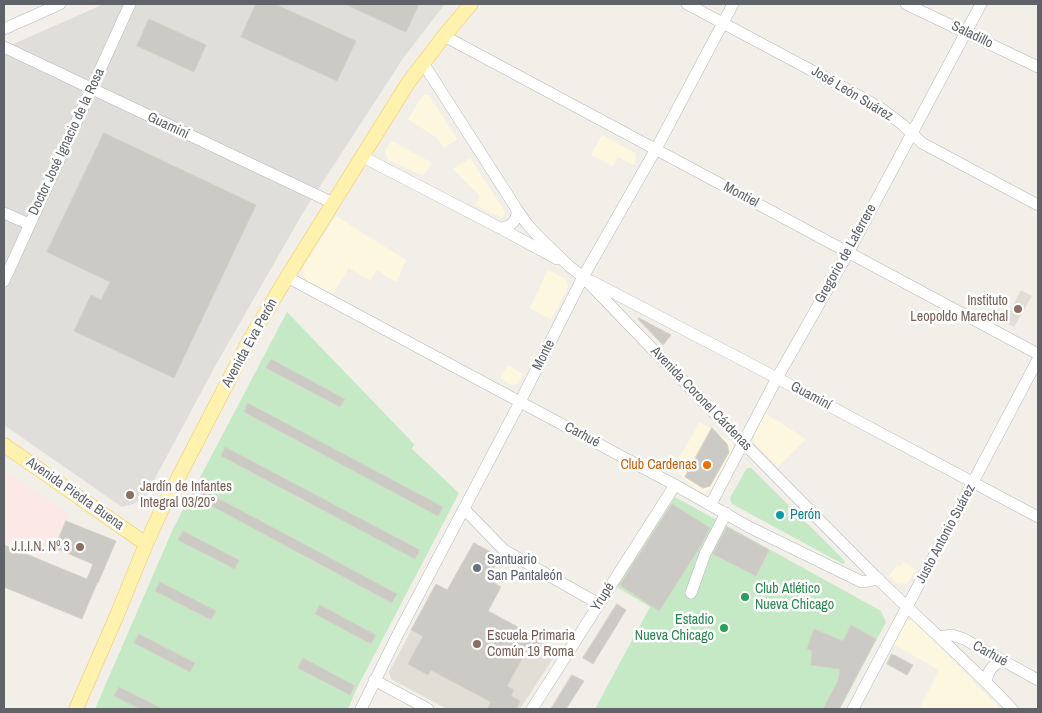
<!DOCTYPE html>
<html>
<head>
<meta charset="utf-8">
<style>
  body { margin:0 }
  #map { position:relative; width:1042px; height:713px; overflow:hidden; background:#f1efe8; font-family:"Archivo Narrow",sans-serif }
  canvas { display:block }
  .frame { position:absolute; inset:0; border:5px solid #5f6368; pointer-events:none }
</style>
</head>
<body>
<div id="map">
<canvas width="1042" height="713"></canvas>
<div class="frame"></div>
</div>
<script>
const g = document.querySelector('canvas').getContext('2d');
g.lineJoin = 'round';
function fill(path, color) {
  g.fillStyle = color;
  g.fill(path, 'evenodd');
}
function stroke(path, color, width, dash) {
  g.strokeStyle = color;
  g.lineWidth = width;
  g.lineCap = dash ? 'butt' : 'round';
  g.setLineDash(dash || []);
  g.stroke(path);
}
function drawText(font, color, halo, rows, align = 'center') {
  g.font = font + ' "Archivo Narrow",sans-serif';
  g.lineWidth = 5;
  g.setLineDash([]);
  g.textBaseline = 'middle';
  g.strokeStyle = halo;
  g.fillStyle = color;
  for (const [text, x, y, turn = 0] of rows) {
    g.save();
    g.translate(x, y);
    g.rotate((+turn || 0) * Math.PI / 180);
    g.textAlign = isNaN(turn) ? turn : align;
    if (halo) g.strokeText(text, 0, 0);
    g.fillText(text, 0, 0);
    g.restore();
  }
}
const commercial = new Path2D(`
  M423,95H429L457,139L444,148L437,138L408,119Z
  M602,135L635,153L636,158L634,165L618,157L613,166L591,155Z
  M392,141L432,163L423,176L388,160L385,151Z
  M470,158L505,212L502,218L475,205L480,196L453,169Z
  M336,216L406,260L396,282L377,270L370,280L349,268L333,294L307,281L304,277L303,268L305,264Z
  M548,270L566,279L568,287L551,320L530,308Z
  M508,365L523,374L518,384L511,385L500,378Z
  M765,413L806,439L778,467L754,442V433Z
  M700,422L732,442L734,447L712,488L705,492H699L673,468Z
  M904,562L916,570L907,583L901,584L896,583L889,576L898,564L900,566Z
  M907,620L914,621L1000,709H919L939,670L890,642L903,621Z`);
const industrial = new Path2D(`
  M104,4H445L404,57L304,211L213,370L143,501L122,507L4,425V48Z`);
const education = new Path2D(`
  M1021,290L1032,296L1014,327L1004,322Z
  M436,584L559,649L520,709H447L391,679L389,672Z`);
const medical = new Path2D(`
  M4,470L69,515L40,556L4,540Z`);
const green = new Path2D(`
  M287,312L414,444L412,449L459,493L357,688L348,709H163L119,687L114,696L140,709H95L173,529ZM270,359L344,398L340,407L266,368ZM249,403L339,452L334,460L244,412ZM225,447L316,496L312,505L221,456ZM204,490L294,539L290,548L199,499ZM328,501L420,550L415,559L324,510ZM183,531L239,560L235,569L179,539ZM301,554L397,595L392,603ZM160,583L215,612L211,620L155,591ZM320,605L376,635L371,644L315,614ZM139,634L195,663L190,671L134,643Z
  M747,468H751L844,560L845,563L843,564L732,504L730,498Z
  M675,497L881,611L886,622L840,709H595L650,607L617,587Z`);
const building = new Path2D(`
  M256,4H275L356,41L337,81L241,37Z
  M345,4H419L406,32Z
  M149,19L206,45L194,72L137,46Z
  M104,133L256,205L174,378L74,331L91,295L101,300L110,282L47,252Z
  M639,318L671,335L663,345L638,319Z
  M271,359L345,399L340,407L266,368Z
  M248,403L443,507L438,516L244,412Z
  M712,428L727,444L729,452L710,486L703,488L685,477Z
  M225,447L420,550L415,559L221,456Z
  M203,490L397,594L392,603L199,499Z
  M672,504L710,528L700,547L659,611L620,585Z
  M66,521L116,541L98,583H97L82,619L4,587V545L87,579L93,564L55,548Z
  M727,527L769,550L756,576L713,554Z
  M183,531L239,560L235,569L178,540Z
  M474,543L500,557L488,579L501,587L488,611L542,640L537,648L530,644L507,686L514,690L511,696L520,701L516,709H487L491,702L431,670L428,675L408,664L423,636L411,630L436,584L447,590Z
  M160,582L216,611L211,620L155,591Z
  M617,604L626,610L593,664L583,658Z
  M320,605L376,635L371,644L315,614Z
  M851,625L876,639L839,709H823L838,681L840,669L811,665L812,651L807,649L814,629L843,641Z
  M139,634L195,663L190,672L134,643Z
  M892,654L913,665L907,675L887,664Z
  M303,658L355,686L350,695L298,668Z
  M572,675L584,681L566,709H551Z
  M119,687L163,709H140L114,696Z`);
const minor = new Path2D(`
  M687,4L852,92L882,109L903,125L922,143L1038,205
  M906,4L1038,67
  M4,29L60,4
  M444,36L1038,354
  M4,47L333,203
  M423,63L516,208L527,224L537,235L569,266L583,277C681,379 779,480 879,580C923,623 970,664 1012,709
  M363,157L500,228L557,259
  M4,213L29,224
  M500,228C510,228 520,219 516,208
  M287,277L675,485L749,527L862,582L879,579
  M4,281L130,4
  M591,281L777,378L1038,517
  M711,504L777,378L848,253L981,4
  M464,509L504,550L599,604
  M691,593L705,554L726,513
  M941,637L952,635L964,639L1038,680
  M374,680L428,709
  M986,681C988,671 992,665 1002,661
  M361,709L398,634L520,402L583,277L656,149L733,4
  M532,709L675,485
  M853,709L1038,359`);
const major = new Path2D(`
  M4,445L146,544
  M76,709L117,615L146,544L162,509L250,339L287,277L408,83L444,36L471,4`);
const markers = [
  [1018,309,5,"#8d6e63"],
  [707,465,5,"#e8710a"],
  [130,495,5,"#8d6e63"],
  [780,515,5,"#0f9aa8"],
  [80,547,5,"#8d6e63"],
  [477,568,5,"#6b7280"],
  [745,597,5,"#2e9e5b"],
  [724,628,5,"#2e9e5b"],
  [477,644,5,"#8d6e63"]
];
const streetNames = [
  ["Saladillo",972,35,26],
  ["José León Suárez",852,94,31],
  ["Guaminí",168,126,25],
  ["Doctor José Ignacio de la Rosa",67,142,-65],
  ["Montiel",741,195,28],
  ["Gregorio de Laferrere",846,254,-61],
  ["Avenida Eva Perón",250,343,-61],
  ["Monte",544,355,-63],
  ["Guaminí",811,396,28],
  ["Avenida Coronel Cárdenas",701,399,46],
  ["Carhué",582,435,28],
  ["Avenida Piedra Buena",75,494,35],
  ["Justo Antonio Suárez",946,534,-62],
  ["Yrupé",603,597,-58],
  ["Carhué",990,654,29]
];
const educationNames = [
  ["Instituto",1008,301],
  ["Leopoldo Marechal",1008,317],
  ["Jardín de Infantes",140,487,"left"],
  ["Integral 03/20°",140,503,"left"],
  ["J.I.I.N. Nº 3",70,547],
  ["Escuela Primaria",487,636,"left"],
  ["Común 19 Roma",487,652,"left"]
];
const foodNames = [
  ["Club Cardenas",697,465]
];
const cultureNames = [
  ["Perón",790,515]
];
const worshipNames = [
  ["Santuario",487,560],
  ["San Pantaleón",487,576]
];
const leisureNames = [
  ["Club Atlético",755,589],
  ["Nueva Chicago",755,605],
  ["Estadio",714,620,"right"],
  ["Nueva Chicago",714,636,"right"]
];
fill(commercial, '#fef7e0');
fill(industrial, '#e0deda');
fill(education, '#e1ded6');
fill(medical, '#fce8e6');
fill(green, '#c5e8c5');
fill(building, '#cccac5');
stroke(building, '#d6d1c6', 1);
stroke(minor, '#b5b8bc', 12);
stroke(major, '#f2c960', 15);
stroke(minor, '#fff', 11);
stroke(major, '#fff2af', 14);
for (const [x, y, r, color] of markers) {
  const dot = new Path2D();
  dot.arc(x, y, r, 0, 2 * Math.PI);
  g.fillStyle = color;
  g.fill(dot);
  stroke(dot, '#fff', 2);
}
drawText('14px', '#5f6368', '#fff', streetNames);
drawText('14px', '#785e54', '#fff', educationNames, 'right');
drawText('14px', '#c56008', '#fff', foodNames, 'right');
drawText('14px', '#0d838f', '#fff', cultureNames, 'left');
drawText('14px', '#5b616d', '#fff', worshipNames, 'left');
drawText('14px', '#27864d', '#fff', leisureNames, 'left');
</script>
</body>
</html>
